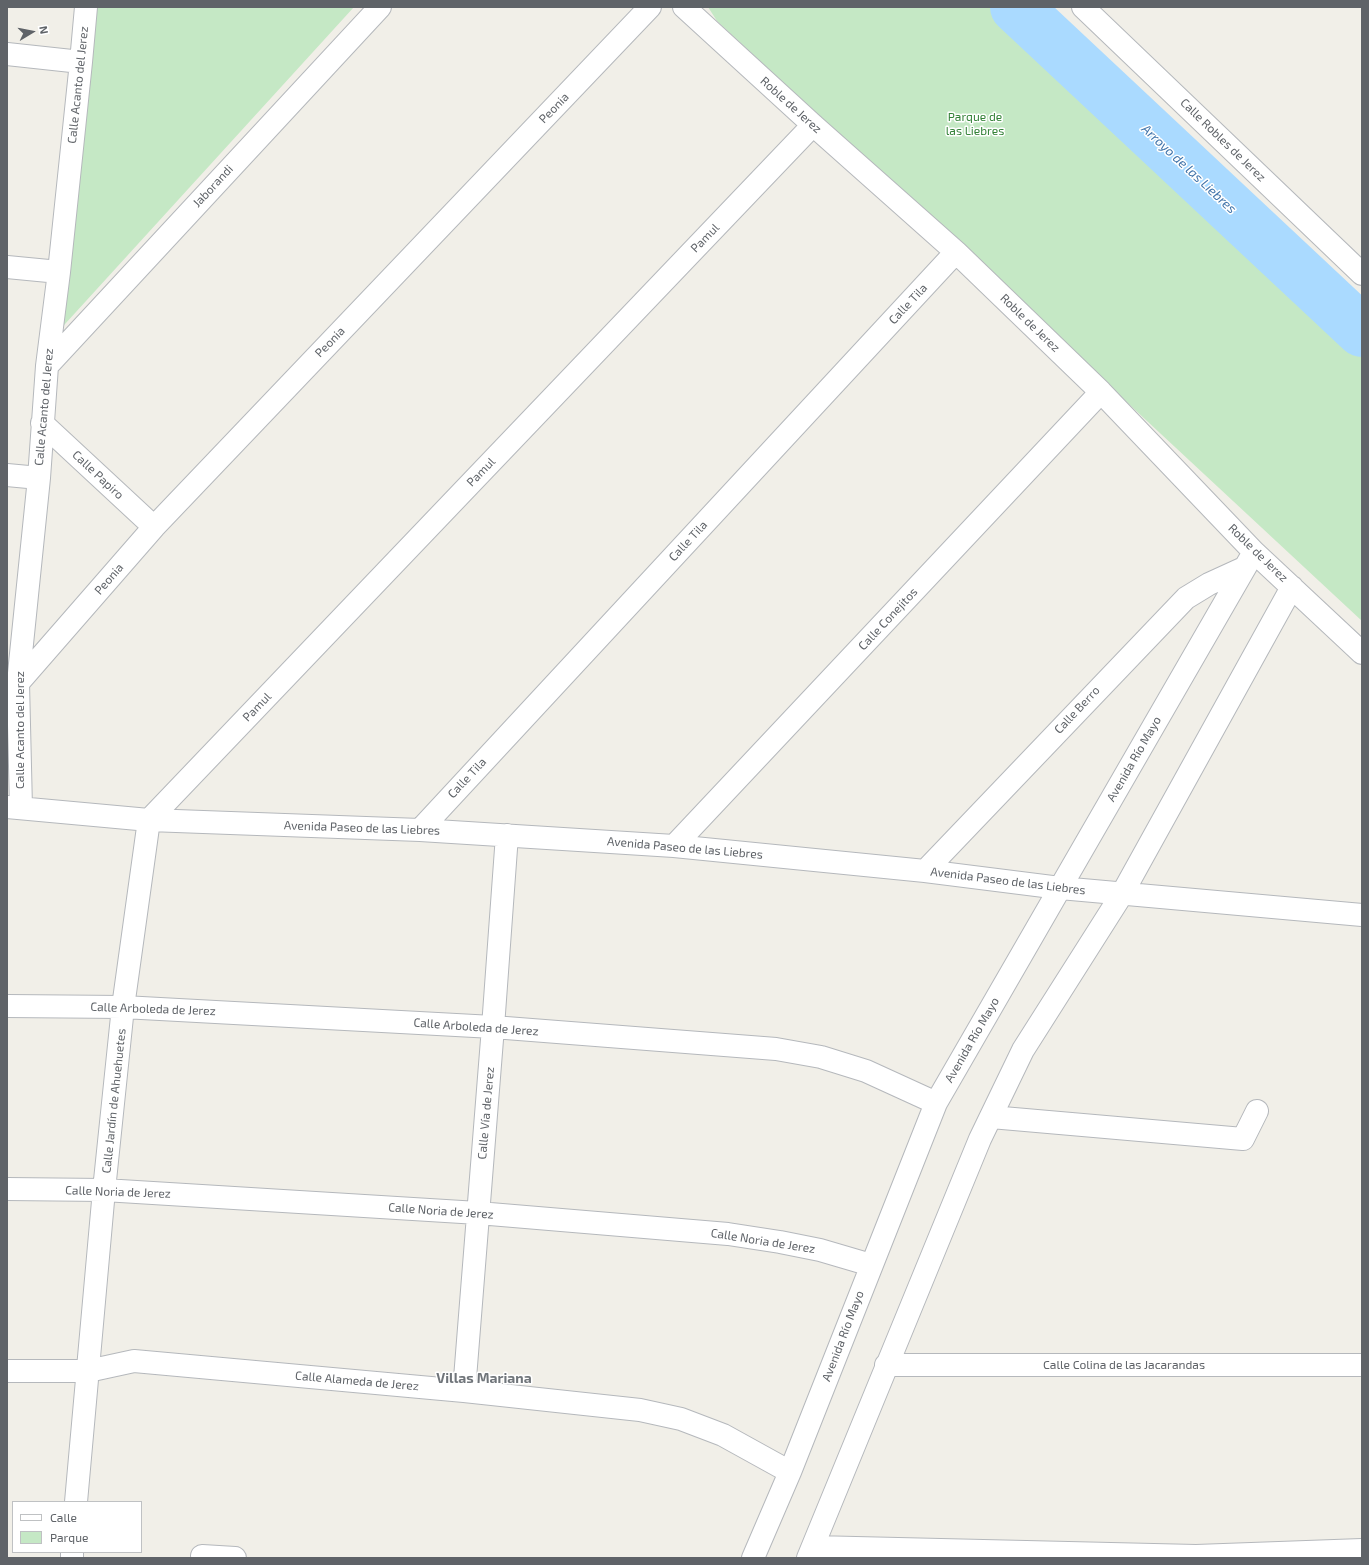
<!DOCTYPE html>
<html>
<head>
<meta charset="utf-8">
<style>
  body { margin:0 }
  #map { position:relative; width:1369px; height:1565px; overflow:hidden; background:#f1efe8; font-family:"Exo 2",sans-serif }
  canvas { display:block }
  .frame { position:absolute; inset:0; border:8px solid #5f6368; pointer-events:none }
  .legend { position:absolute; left:12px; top:1501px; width:130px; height:52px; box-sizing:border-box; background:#fff; border:1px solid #bfc1c3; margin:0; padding:5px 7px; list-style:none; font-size:12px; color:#5f6368 }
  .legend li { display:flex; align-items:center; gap:8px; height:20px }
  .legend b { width:20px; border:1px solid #bfc1c3 }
  .north { position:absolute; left:12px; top:12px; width:40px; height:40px; -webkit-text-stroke:3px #fff; paint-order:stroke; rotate:80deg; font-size:11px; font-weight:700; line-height:16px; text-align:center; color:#5f6368 }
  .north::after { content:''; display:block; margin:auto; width:14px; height:18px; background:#5f6368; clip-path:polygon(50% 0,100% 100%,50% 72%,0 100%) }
</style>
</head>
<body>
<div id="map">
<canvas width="1369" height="1565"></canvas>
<div class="frame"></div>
<ul class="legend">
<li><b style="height:5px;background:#fff"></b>Calle</li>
<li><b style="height:11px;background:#c5e8c5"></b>Parque</li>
</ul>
<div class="north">N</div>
</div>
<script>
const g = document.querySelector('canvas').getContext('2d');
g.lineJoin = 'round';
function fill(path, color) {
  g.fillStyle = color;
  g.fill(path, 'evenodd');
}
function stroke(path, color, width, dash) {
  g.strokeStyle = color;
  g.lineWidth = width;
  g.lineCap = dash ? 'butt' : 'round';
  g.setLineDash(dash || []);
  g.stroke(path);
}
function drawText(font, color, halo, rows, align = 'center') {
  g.font = font + ' "Exo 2",sans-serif';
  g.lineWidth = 3;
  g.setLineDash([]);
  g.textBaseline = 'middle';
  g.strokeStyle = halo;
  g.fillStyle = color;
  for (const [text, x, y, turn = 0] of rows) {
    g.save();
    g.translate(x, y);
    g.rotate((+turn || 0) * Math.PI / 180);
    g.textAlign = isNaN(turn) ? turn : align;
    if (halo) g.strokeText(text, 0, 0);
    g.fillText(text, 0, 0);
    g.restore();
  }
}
const green = new Path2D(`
  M87,7H354L55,335Z
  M708,7H997L1362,347V621L717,21Z`);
const river = new Path2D(`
  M1016,7L1362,331`);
const minor = new Path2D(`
  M684,7L813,125L956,252L1101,392L1254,552L1362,653
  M1083,7L1362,274
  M7,54L81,62
  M7,267L59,272
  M47,366L380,7
  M42,423L154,527
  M7,475L39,478
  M18,683L154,527L650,7
  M7,807L149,820L420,830L674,846L925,871L1060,888L1362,915
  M21,808L18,683L39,478L47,366L59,272L81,62L86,7
  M420,830L956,252
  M674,846L1101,392
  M925,871L1186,598L1209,584L1244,568
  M7,1006L123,1007L493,1027L776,1049L821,1057L866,1071L936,1103
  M991,1117L1243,1139L1257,1111
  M7,1189L104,1190L478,1213L728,1234L780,1242L820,1250L871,1265
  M886,1365H1362
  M7,1371H88L134,1361L464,1391L640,1410L681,1419L723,1435L790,1472
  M464,1391L493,1027L507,835
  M76,1502L104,1190L123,1007L149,820L813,125
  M813,1547L1196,1556L1362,1550
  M202,1556L235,1558
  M72,1558V1552
  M753,1558L790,1472L936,1103L1254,552
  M808,1558L980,1139L1023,1050L1122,894L1292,587`);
const streetNames = [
  ["Calle Acanto del Jerez",78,85,-84],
  ["Roble de Jerez",791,105,42],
  ["Peonia",554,108,-46],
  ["Calle Robles de Jerez",1223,140,44],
  ["Jaborandi",213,186,-47],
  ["Pamul",705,238,-46],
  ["Calle Tila",908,304,-47],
  ["Roble de Jerez",1030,323,44],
  ["Peonia",330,342,-46],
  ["Calle Acanto del Jerez",44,407,-85],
  ["Pamul",481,472,-46],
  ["Calle Papiro",98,475,43],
  ["Calle Tila",688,541,-47],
  ["Roble de Jerez",1258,553,44],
  ["Peonia",109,579,-49],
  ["Calle Conejitos",888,619,-47],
  ["Pamul",257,707,-46],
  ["Calle Berro",1077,710,-47],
  ["Calle Acanto del Jerez",20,730,-90],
  ["Avenida Río Mayo",1134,759,-60],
  ["Calle Tila",467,778,-47],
  ["Avenida Paseo de las Liebres",362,828,2],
  ["Avenida Paseo de las Liebres",685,848,5],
  ["Avenida Paseo de las Liebres",1008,881,7],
  ["Calle Arboleda de Jerez",153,1009,2],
  ["Calle Arboleda de Jerez",476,1027,4],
  ["Avenida Río Mayo",972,1040,-60],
  ["Calle Jardín de Ahuehuetes",114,1101,-84],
  ["Calle Vía de Jerez",486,1113,-85],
  ["Calle Noria de Jerez",118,1192,2],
  ["Calle Noria de Jerez",441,1211,4],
  ["Calle Noria de Jerez",763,1241,9],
  ["Avenida Río Mayo",843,1336,-69],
  ["Calle Colina de las Jacarandas",1124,1365],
  ["Calle Alameda de Jerez",357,1381,5]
];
const parkNames = [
  ["Parque de",975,117],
  ["las Liebres",975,131]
];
const waterNames = [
  ["Arroyo de las Liebres",1189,169,43]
];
const quarterNames = [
  ["Villas Mariana",484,1378]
];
fill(green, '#c5e8c5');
stroke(river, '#aadaff', 52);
stroke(minor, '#b5b8bc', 24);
stroke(minor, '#fff', 22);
drawText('12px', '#5f6368', '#fff', streetNames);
drawText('12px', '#348238', '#fff', parkNames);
drawText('italic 13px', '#4174aa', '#fff', waterNames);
drawText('bold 14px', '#70757a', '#fff', quarterNames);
</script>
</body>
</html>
